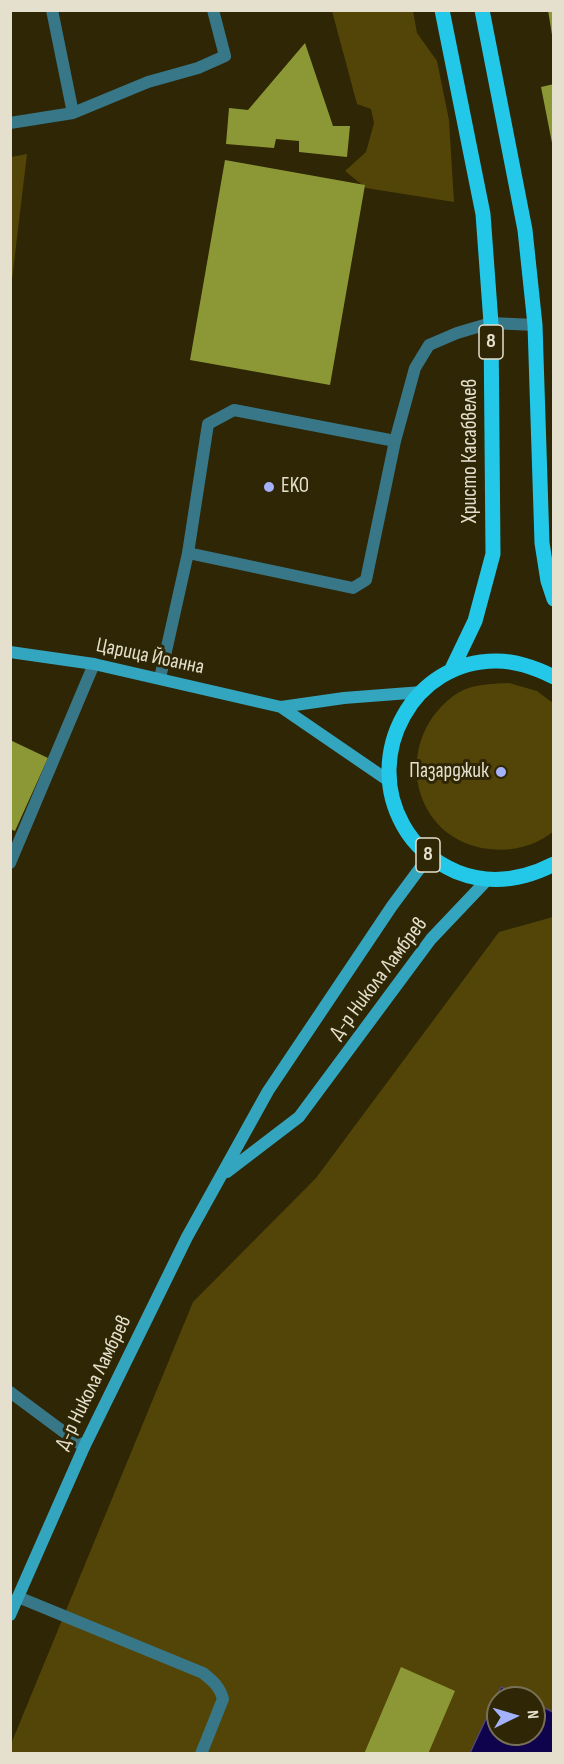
<!DOCTYPE html>
<html>
<head>
<meta charset="utf-8">
<style>
  body { margin:0 }
  #map { position:relative; width:564px; height:1764px; overflow:hidden; background:#2e2604; font-family:"Sofia Sans Condensed",sans-serif }
  canvas { display:block }
  .frame { position:absolute; inset:0; border:12px solid #e5e0cd; pointer-events:none }
  .north { position:absolute; left:486px; top:1686px; width:60px; height:60px; box-sizing:border-box; background:#2e2604; border:2px solid #777054; border-radius:50%; rotate:85deg; font-size:16px; font-weight:700; line-height:24px; text-align:center; color:#e5e0cd }
  .north::after { content:''; display:block; margin:auto; width:21px; height:27px; background:#a4b2fc; clip-path:polygon(50% 0,100% 100%,50% 72%,0 100%) }
</style>
</head>
<body>
<div id="map">
<canvas width="564" height="1764"></canvas>
<div class="frame"></div>
<div class="north">N</div>
</div>
<script>
const g = document.querySelector('canvas').getContext('2d');
g.lineJoin = 'round';
function fill(path, color) {
  g.fillStyle = color;
  g.fill(path, 'evenodd');
}
function stroke(path, color, width, dash) {
  g.strokeStyle = color;
  g.lineWidth = width;
  g.lineCap = dash ? 'butt' : 'round';
  g.setLineDash(dash || []);
  g.stroke(path);
}
function drawText(font, color, halo, rows, align = 'center') {
  g.font = font + ' "Sofia Sans Condensed",sans-serif';
  g.lineWidth = 6;
  g.setLineDash([]);
  g.textBaseline = 'middle';
  g.strokeStyle = halo;
  g.fillStyle = color;
  for (const [text, x, y, turn = 0] of rows) {
    g.save();
    g.translate(x, y);
    g.rotate((+turn || 0) * Math.PI / 180);
    g.textAlign = isNaN(turn) ? turn : align;
    if (halo) g.strokeText(text, 0, 0);
    g.fillText(text, 0, 0);
    g.restore();
  }
}
const green = new Path2D(`
  M332,11H413L417,33L437,61L449,120L454,202L366,188L345,171L366,152L374,123L371,109L357,104Z
  M27,154L11,288V157Z
  M509,683L537,691L553,703L554,831C535,846 513,852 489,849C411,840 392,743 452,697C468,684 489,684 509,683Z
  M553,917V1753L11,1754V1744L193,1302L316,1178L499,932ZM498,1698H534V1734H498Z`);
const water = new Path2D(`
  M501,1687L524,1698H498V1734H534V1703L553,1712V1753H470Z`);
const building = new Path2D(`
  M548,10H554V35H552Z
  M305,43L333,126H350L347,157L299,152V141L276,139L274,148L226,144L229,108L248,110Z
  M554,84V143H552L541,87Z
  M225,160L365,185L330,385L190,360Z
  M10,740L48,758L15,831L10,829Z
  M401,1667L455,1691L428,1754H364Z`);
const lane = new Path2D(`
  M52,10L73,113L148,82L198,68L225,56L213,10
  M10,123L73,113
  M188,553L208,424L234,410L395,441
  M160,678L188,553L353,588L366,580L395,441L415,368L429,345L457,333L491,323L535,325
  M18,1597L203,1673C213,1681 220,1687 223,1699L201,1754`);
const street = new Path2D(`
  M10,863L94,664
  M10,1392L84,1447`);
const secondary = new Path2D(`
  M10,652L94,664L281,707L389,781
  M281,707L344,698L422,692
  M227,1172L299,1117L431,939L487,880
  M10,1615L84,1447L187,1237L268,1091L392,906L429,856`);
const primary = new Path2D(`
  M442,10L483,214L491,323L493,554L475,621L451,671
  M482,10L525,230L535,325L542,543L548,581L554,599
  M554,677C536,668 517,661 497,661C413,660 363,754 403,825C415,847 434,862 457,872C490,885 523,880 554,864`);
const markers = [
  [269,487,6,"#a4b2fc"],
  [501,772,6,"#a4b2fc"]
];
const shields = [
  [491,342,24],
  [428,855,24]
];
const shieldNames = [
  ["8",491,342],
  ["8",428,855]
];
const streetNames = [
  ["Христо Касабвелев",471,451,-90],
  ["Царица Йоанна",150,657,12],
  ["Д-р Никола Ламбрев",379,979,-53],
  ["Д-р Никола Ламбрев",94,1383,-64]
];
const poiNames = [
  ["EKO",281,487],
  ["Пазарджик",489,772,"right"]
];
fill(green, '#534508');
fill(water, '#10034d');
stroke(water, '#504573', 1.5);
fill(building, '#8c9835');
stroke(lane, '#377787', 12);
stroke(street, '#377787', 12);
stroke(secondary, '#33a5be', 12);
stroke(primary, '#23c8e8', 15);
for (const [x, y, r, color] of markers) {
  const dot = new Path2D();
  dot.arc(x, y, r, 0, 2 * Math.PI);
  g.fillStyle = color;
  g.fill(dot);
  stroke(dot, '#2e2604', 2);
}
for (const [x, y, w] of shields) {
  const box = new Path2D();
  box.roundRect(x - w / 2, y - 17, w, 34, 4.5);
  g.fillStyle = '#2e2604';
  g.fill(box);
  stroke(box, '#e5e0cd', 1.5);
}
drawText('bold 20px', '#e5e0cd', null, shieldNames);
drawText('21px', '#e5e0cd', '#2e2604', streetNames);
drawText('21px', '#e5e0cd', '#2e2604', poiNames, 'left');
</script>
</body>
</html>
